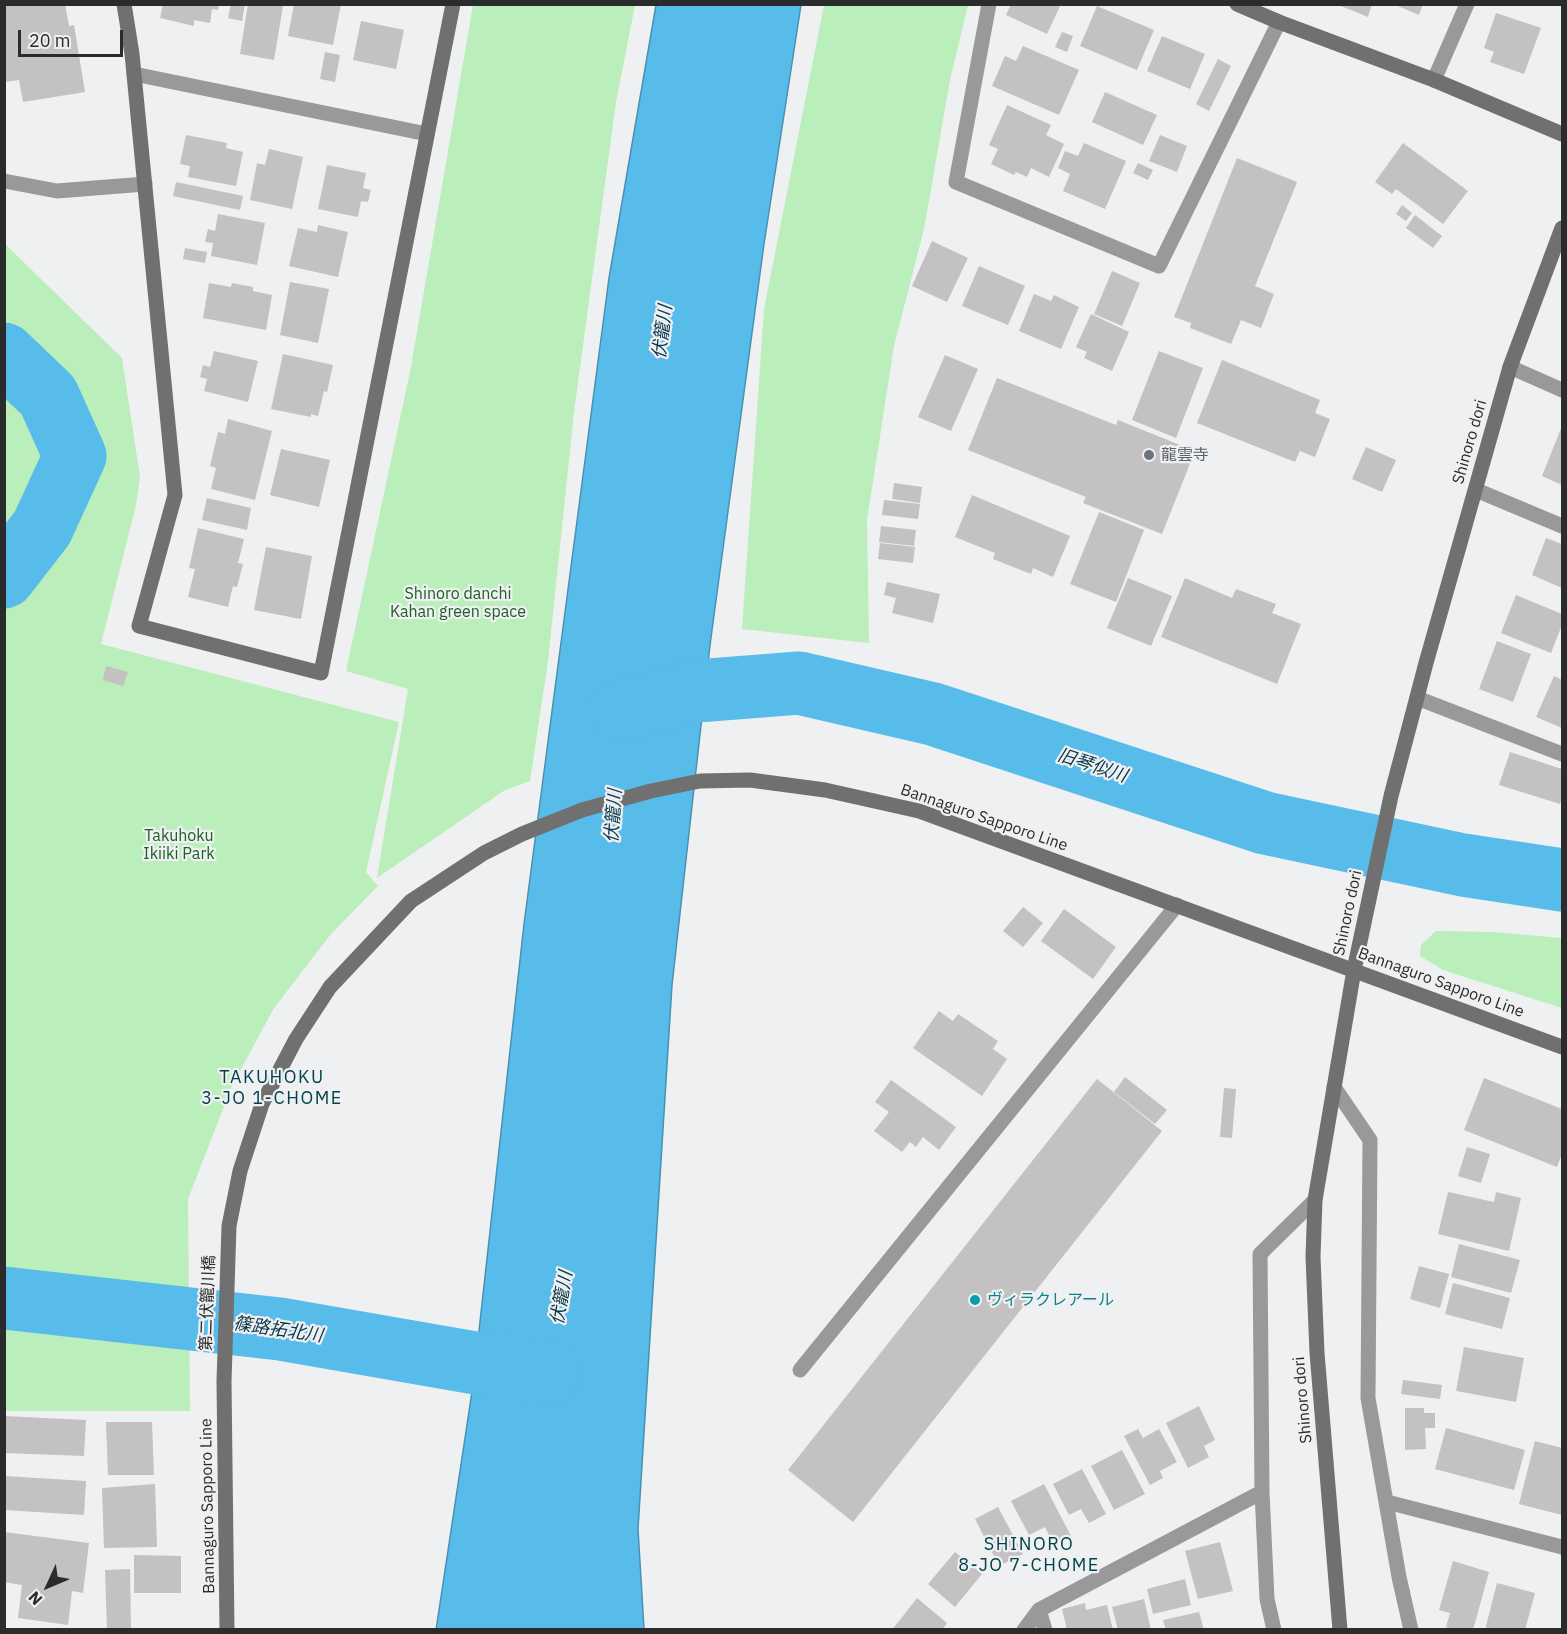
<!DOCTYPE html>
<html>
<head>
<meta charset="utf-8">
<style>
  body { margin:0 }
  #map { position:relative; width:1567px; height:1634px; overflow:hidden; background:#eff0f1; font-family:"IBM Plex Sans",sans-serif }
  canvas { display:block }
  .frame { position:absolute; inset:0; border:6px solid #2a2b2b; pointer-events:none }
  .north { position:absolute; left:18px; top:1556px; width:60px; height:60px; -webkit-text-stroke:4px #eff0f1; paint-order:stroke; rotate:226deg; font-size:16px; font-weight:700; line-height:24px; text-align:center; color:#2a2b2b }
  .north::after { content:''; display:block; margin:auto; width:21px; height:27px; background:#2a2b2b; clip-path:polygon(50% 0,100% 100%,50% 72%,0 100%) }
  .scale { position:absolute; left:18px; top:30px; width:105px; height:27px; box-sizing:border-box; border:3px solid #2a2b2b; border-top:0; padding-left:8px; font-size:18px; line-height:21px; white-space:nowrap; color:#2a2b2b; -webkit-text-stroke:4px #eff0f1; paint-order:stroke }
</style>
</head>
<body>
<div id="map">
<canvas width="1567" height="1634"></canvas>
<div class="frame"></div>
<div class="north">N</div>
<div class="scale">20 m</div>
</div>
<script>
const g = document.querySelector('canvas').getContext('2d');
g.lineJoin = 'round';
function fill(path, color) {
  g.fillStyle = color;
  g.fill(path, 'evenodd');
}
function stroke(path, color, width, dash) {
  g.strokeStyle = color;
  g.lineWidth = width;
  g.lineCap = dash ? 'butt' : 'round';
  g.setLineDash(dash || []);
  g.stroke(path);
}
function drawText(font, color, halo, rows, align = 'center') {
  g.font = font + ' "IBM Plex Sans","Noto Sans JP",sans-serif';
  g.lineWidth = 4.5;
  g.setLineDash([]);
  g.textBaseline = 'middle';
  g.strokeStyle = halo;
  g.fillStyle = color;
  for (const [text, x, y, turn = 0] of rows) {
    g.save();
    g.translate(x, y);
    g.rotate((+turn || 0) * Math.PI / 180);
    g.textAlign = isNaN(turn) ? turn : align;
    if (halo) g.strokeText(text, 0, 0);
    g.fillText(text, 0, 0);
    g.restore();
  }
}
const green = new Path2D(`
  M473,5H635L616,102L574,412L548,661L530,781L505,790L377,878L408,689L346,671L411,367Z
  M824,5H968L950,80L924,229L894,346L867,520L869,643L742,629L764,309Z
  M4,243L122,358L140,477L136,505L101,644L399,722L366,872L378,886L331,934L274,1008L232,1086L188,1199L190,1411H5Z
  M1436,931L1493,932L1562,938V1008L1443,970L1420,956L1421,945Z`);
const water = new Path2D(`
  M656,5H801L764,244L710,645L672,985L638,1529L644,1629L436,1630L473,1385L524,924L609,278Z`);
const river = new Path2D(`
  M4,354L48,396L75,456L42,528L4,577
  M622,711L697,691L799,683L933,714L1265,823L1463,865L1562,880
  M4,1298L280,1329L481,1364L549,1373`);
const building = new Path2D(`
  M4,4H65L69,26L74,25L85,92L23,102L19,80L4,82Z
  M163,4H219L218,10L212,9L210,23L194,20V26L160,18Z
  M231,4H245L242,21L228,18Z
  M248,4L283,6L274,60L240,54Z
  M294,4H341L333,45L288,36Z
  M1011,4H1061L1047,34L1006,15Z
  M1336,4H1372L1368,17Z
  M1393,4H1423L1419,15Z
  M1097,6L1154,30L1137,70L1080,46Z
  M1496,13L1541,28L1524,74L1490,62L1494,52L1484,48Z
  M361,21L404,30L396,69L353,60Z
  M1062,32L1073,36L1067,52L1055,47Z
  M1162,36L1205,54L1190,89L1147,71Z
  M1023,46L1079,70L1059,115L992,86L1005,56L1016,61Z
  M325,52L340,55L335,82L320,79Z
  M1218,59L1231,66L1209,111L1196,104Z
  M1105,92L1157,115L1143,145L1092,122Z
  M1007,105L1051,125L1046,135L1064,144L1049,177L1031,168L1027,177L1016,172L1014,175L991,164L998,149L989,145Z
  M186,135L227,143L226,148L243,152L236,186L188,177L190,166L180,164Z
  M1160,135L1187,146L1177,172L1149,161Z
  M1084,143L1126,161L1105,209L1063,191L1070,174L1058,168L1065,151L1078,156Z
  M1403,143L1468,191L1443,224L1396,189L1392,194L1375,182Z
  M269,149L303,157L292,209L250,200L257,163L265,165Z
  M1237,158L1297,182L1255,286L1274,294L1261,328L1241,320L1231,344L1190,328L1191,323L1174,317Z
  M1138,163L1153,170L1148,180L1133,173Z
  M327,165L366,173L363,188L371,190L368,202L361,201L358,217L318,209Z
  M176,182L243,196L240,210L173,196Z
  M1402,205L1412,213L1406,221L1396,214Z
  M218,214L265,223L257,265L211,256L213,243L205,242L208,229L215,231Z
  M1415,215L1442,236L1433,248L1406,228Z
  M318,225L348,232L338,277L289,266L298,228L317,232Z
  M932,241L968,258L947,302L912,286Z
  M185,248L207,252L205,263L183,259Z
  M979,266L1025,286L1008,325L962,306Z
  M1112,271L1140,283L1122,326L1094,314Z
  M290,282L329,289L318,343L280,335Z
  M209,283L231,287L232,283L253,287V291L272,295L266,330L203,318Z
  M1034,294L1051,301L1054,295L1079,307L1061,349L1019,331Z
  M1091,314L1129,332L1112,371L1084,358L1087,352L1076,347Z
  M214,351L258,361L248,402L204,391L207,379L200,377L203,365L210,367Z
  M1159,351L1203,368L1176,438L1132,420Z
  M283,354L333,365L327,392L324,391L318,416L311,414V417L271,409Z
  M945,355L978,369L951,431L918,417Z
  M1222,360L1320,400L1315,413L1330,419L1315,457L1300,451L1295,462L1197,423Z
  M997,378L1116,425L1118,420L1195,451L1162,534L1083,503L1086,497L968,450Z
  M228,419L272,431L255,500L211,489L216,468L210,466L218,432L225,434Z
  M1562,426V485L1542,476Z
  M1366,447L1396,460L1382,492L1352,479Z
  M281,449L330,460L319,507L270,495Z
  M894,483L922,487L920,503L892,499Z
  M972,495L1070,536L1053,577L1033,568L1031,574L993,559L995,553L955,537Z
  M207,498L251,508L247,530L202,520Z
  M884,500L920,504L918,519L882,515Z
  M1099,512L1144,530L1116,602L1070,584Z
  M881,526L916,530L914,546L879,542Z
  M198,528L244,539L238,563L243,564L237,587L233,586L228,607L188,597L195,569L189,568Z
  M1546,538L1562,544V588L1532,575Z
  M880,543L915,547L913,563L878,559Z
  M266,547L312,556L301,619L254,610Z
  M1128,578L1172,596L1151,646L1107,628Z
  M1185,578L1232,598L1236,589L1276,604L1272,613L1301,624L1277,684L1161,637Z
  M887,582L940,594L933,623L892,613L896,598L884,595Z
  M1516,595L1562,614V625L1551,653L1501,633Z
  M1497,641L1531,654L1513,702L1479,689Z
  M106,666L128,672L123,686L103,680Z
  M1554,676L1562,680V728L1536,717Z
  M1510,752L1562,769V796L1560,804L1499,785Z
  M1023,907L1043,923L1023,947L1003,931Z
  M1064,909L1116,947L1093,979L1041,941Z
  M939,1011L953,1021L958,1014L998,1041L993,1049L1007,1059L982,1096L913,1048Z
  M1125,1077L1167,1110L1155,1124L1114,1092Z
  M1484,1078L1562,1109V1154L1557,1167L1464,1130Z
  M1097,1079L1162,1131L853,1522L788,1470Z
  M891,1080L956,1127L939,1150L923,1137L916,1147L910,1142L902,1152L874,1131L889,1112L875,1102Z
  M1224,1088L1236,1089L1232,1138L1220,1137Z
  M1467,1147L1490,1154L1481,1183L1458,1176Z
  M1448,1192L1494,1202L1496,1192L1521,1198L1509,1251L1438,1234Z
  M1459,1244L1520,1260L1511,1293L1451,1277Z
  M1419,1266L1449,1274L1440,1308L1410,1299Z
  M1453,1283L1510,1298L1502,1329L1445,1314Z
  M1464,1347L1524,1358L1516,1402L1456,1391Z
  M1403,1380L1442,1385L1440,1399L1401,1394Z
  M1199,1406L1215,1440L1204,1446L1209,1457L1188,1468L1166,1423Z
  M1405,1408H1424V1413H1435V1428H1425L1426,1449L1405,1450Z
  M4,1416L86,1420L84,1456L4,1453Z
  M106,1422H152L154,1475H108Z
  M1446,1428L1525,1450L1514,1490L1435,1469Z
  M1138,1429L1143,1438L1159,1429L1177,1462L1160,1471L1163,1478L1150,1485L1124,1436Z
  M1535,1441L1562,1448V1515L1519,1504Z
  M1122,1450L1145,1494L1114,1510L1091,1466Z
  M1082,1469L1106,1514L1089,1523L1081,1509L1069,1515L1053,1484Z
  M4,1476L86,1481L84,1515L4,1510Z
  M155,1484L157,1547L104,1548L102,1488Z
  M1044,1484L1071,1536L1054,1545L1045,1527L1029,1535L1011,1501Z
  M998,1507L1023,1554L999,1566L975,1519Z
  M4,1532L89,1543L83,1593L72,1591L68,1625L18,1618L22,1585L4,1582Z
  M1220,1542L1233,1591L1198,1599L1185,1551Z
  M955,1552L982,1574L955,1607L928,1584Z
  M134,1555L181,1556V1593H134Z
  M1453,1561L1489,1572L1473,1630H1455L1446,1627L1450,1613L1439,1610Z
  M130,1569L131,1630H107L105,1570Z
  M1185,1579L1191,1605L1153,1614L1147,1589Z
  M1497,1583L1535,1593L1525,1630H1485Z
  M917,1598L947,1623L942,1630H892Z
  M1144,1599L1151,1630H1118L1112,1607Z
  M1085,1603L1086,1610L1107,1605L1113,1630H1067L1062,1609Z
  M1199,1612L1204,1630H1166L1163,1620Z`);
const lane = new Path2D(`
  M4,181L57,191L145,184`);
const street = new Path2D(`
  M989,4L956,182L1159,266L1279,22
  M134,74L427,134
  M1434,80L1467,4
  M1510,367L1562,390
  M1476,490L1562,526
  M1417,698L1562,754
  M1334,1087L1370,1140L1368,1398L1399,1577L1411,1630
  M800,1370L1177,905
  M1387,1502L1562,1547
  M1039,1610L1045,1630
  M1024,1630L1039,1610L1262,1492
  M1274,1630L1267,1599L1262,1492L1260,1254L1315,1200`);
const secondary = new Path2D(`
  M124,4L132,54L175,495L139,626L321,673L453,4
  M1237,4L1279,22L1434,80L1562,134
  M227,1630L224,1381L229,1226L240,1171L262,1104L296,1039L330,987L411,901L484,853L522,834L582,810L651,791L700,781L750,780L825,790L919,811L1562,1047
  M1340,1630L1317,1353L1313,1257L1315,1200L1354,970L1391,796L1426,663L1510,367L1562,228`);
const markers = [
  [1149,455,6,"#6b7280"],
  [975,1300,6,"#0f9aa8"]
];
const streetNames = [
  ["Shinoro dori",1470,442,-74],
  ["Bannaguro Sapporo Line",984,818,19],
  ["Shinoro dori",1348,913,-78],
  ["Bannaguro Sapporo Line",1441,983,20],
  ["第二伏籠川橋",208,1303,-88],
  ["Shinoro dori",1303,1400,-95],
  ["Bannaguro Sapporo Line",208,1506,-91]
];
const worshipNames = [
  ["龍雲寺",1161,455]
];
const parkNames = [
  ["Shinoro danchi",458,594],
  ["Kahan green space",458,612],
  ["Takuhoku",179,836],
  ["Ikiiki Park",179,854]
];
const cultureNames = [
  ["ヴィラクレアール",987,1300]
];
const waterNames = [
  ["伏籠川",663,332,-83],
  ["旧琴似川",1092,766,18],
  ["伏籠川",614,816,-86],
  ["伏籠川",562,1298,-80],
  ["篠路拓北川",278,1330,8]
];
const neighbourhoodNames = [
  ["TAKUHOKU",272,1078],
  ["3-JO 1-CHOME",272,1099],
  ["SHINORO",1029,1545],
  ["8-JO 7-CHOME",1029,1566]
];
fill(green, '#baeeba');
fill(water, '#58bcea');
stroke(water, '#4a90b1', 1.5);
stroke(river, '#58bcea', 63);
fill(building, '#c3c1c1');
stroke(lane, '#9a9999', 15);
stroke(street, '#9a9999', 15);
stroke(secondary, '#717070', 15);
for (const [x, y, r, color] of markers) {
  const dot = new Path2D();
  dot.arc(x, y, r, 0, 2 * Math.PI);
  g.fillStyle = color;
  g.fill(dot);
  stroke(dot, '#eff0f1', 2);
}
drawText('16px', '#2a2b2b', '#eff0f1', streetNames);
drawText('16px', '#5b616d', '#eff0f1', worshipNames, 'left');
drawText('16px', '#1d6125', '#eff0f1', parkNames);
drawText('16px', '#0d838f', '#eff0f1', cultureNames, 'left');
drawText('italic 18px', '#0a384b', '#eff0f1', waterNames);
g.letterSpacing = '1.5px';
drawText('18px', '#03414d', '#eff0f1', neighbourhoodNames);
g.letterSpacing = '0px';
</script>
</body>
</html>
